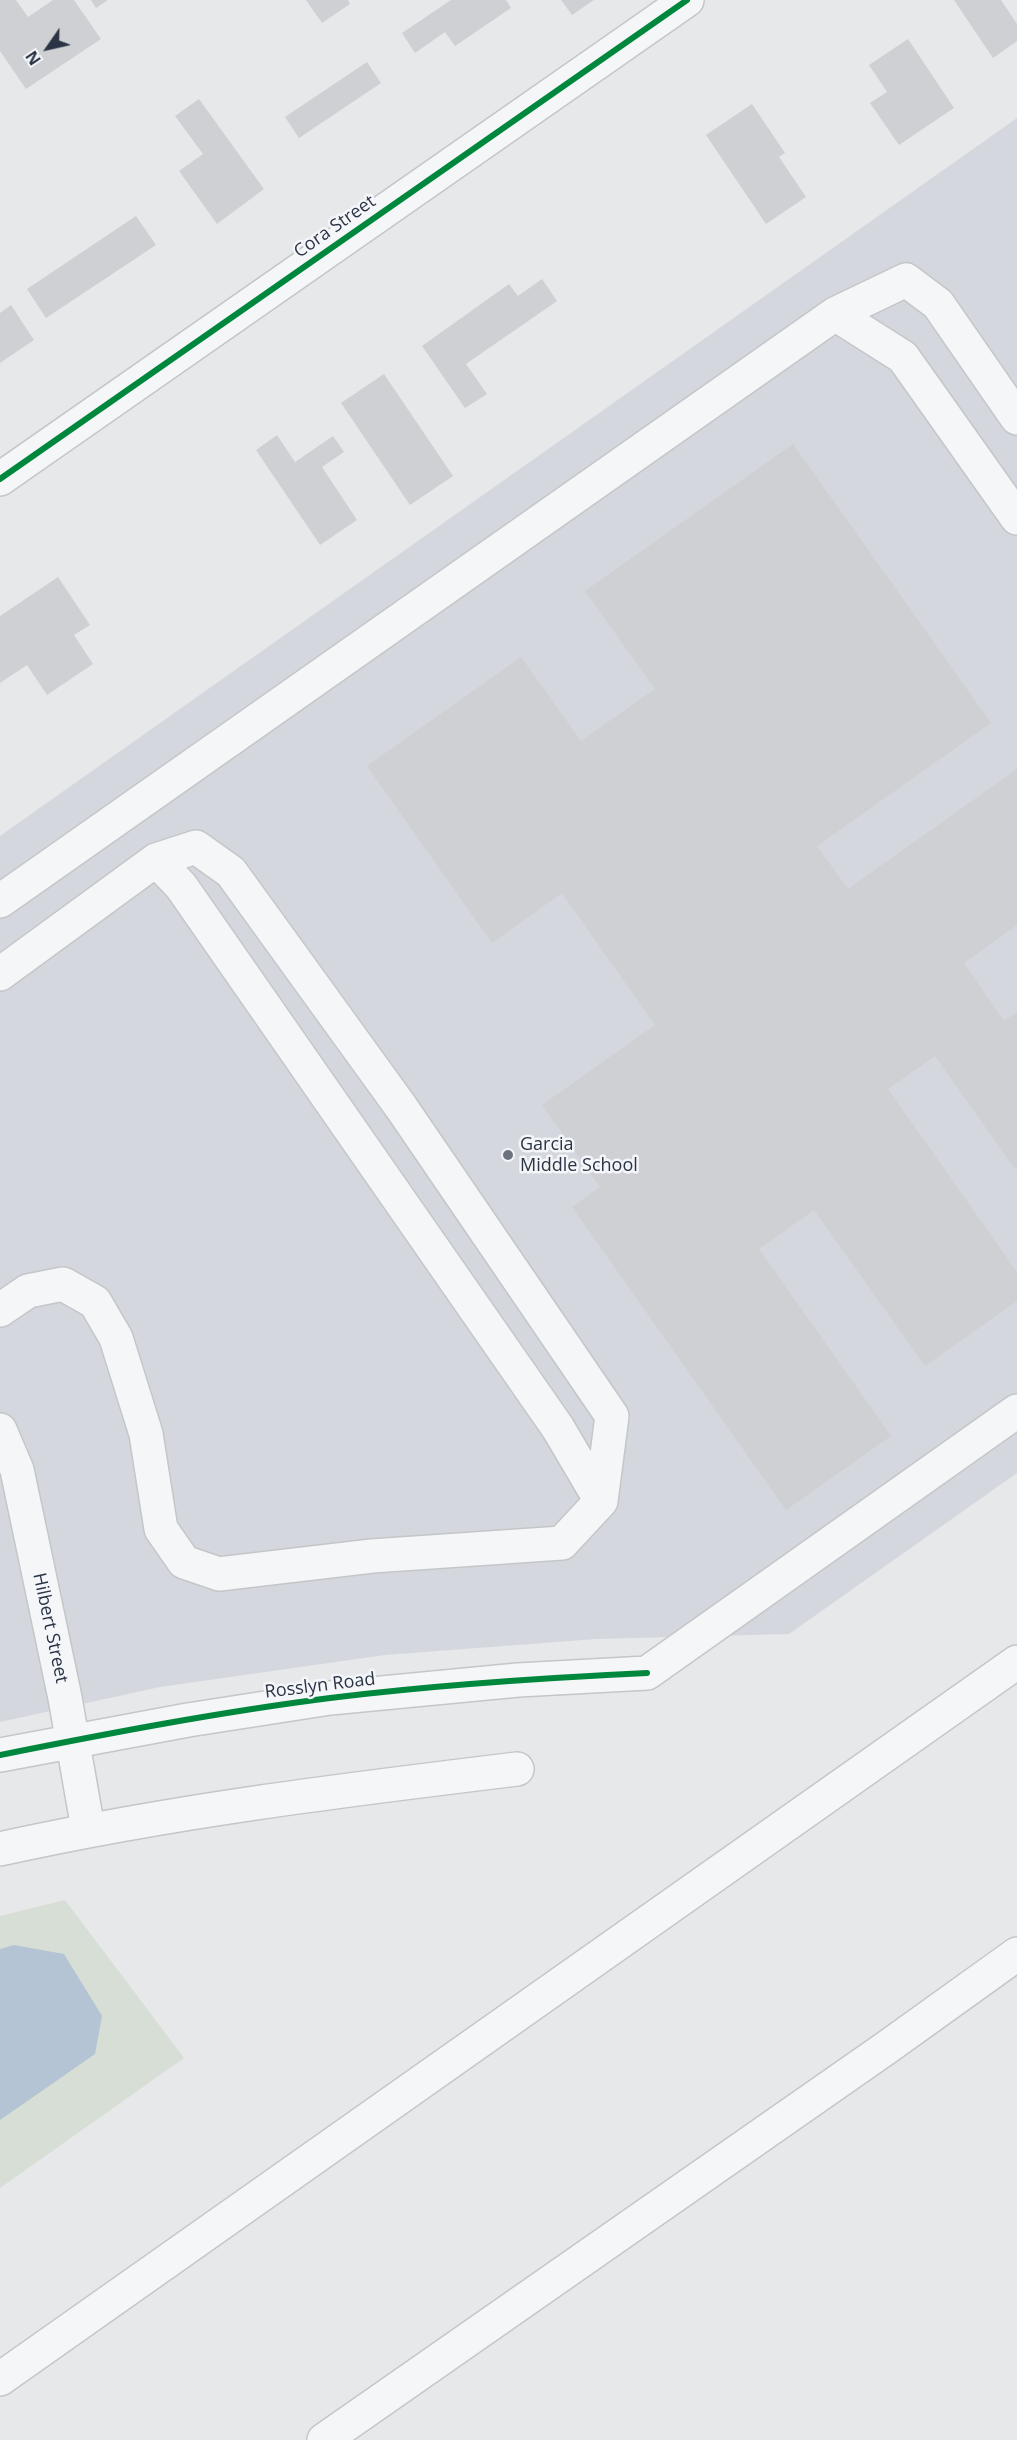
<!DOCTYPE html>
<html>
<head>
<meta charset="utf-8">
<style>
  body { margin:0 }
  #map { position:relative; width:1017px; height:2440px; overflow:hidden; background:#e6e8ea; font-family:"Open Sans",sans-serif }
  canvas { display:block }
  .north { position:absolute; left:18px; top:18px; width:60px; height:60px; -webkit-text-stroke:4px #f4f6f9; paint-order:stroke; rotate:236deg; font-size:16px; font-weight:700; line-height:24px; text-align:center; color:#2b3445 }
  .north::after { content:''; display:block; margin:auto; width:21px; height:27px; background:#2b3445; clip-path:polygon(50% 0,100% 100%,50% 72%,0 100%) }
</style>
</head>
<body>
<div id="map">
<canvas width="1017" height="2440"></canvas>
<div class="north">N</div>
</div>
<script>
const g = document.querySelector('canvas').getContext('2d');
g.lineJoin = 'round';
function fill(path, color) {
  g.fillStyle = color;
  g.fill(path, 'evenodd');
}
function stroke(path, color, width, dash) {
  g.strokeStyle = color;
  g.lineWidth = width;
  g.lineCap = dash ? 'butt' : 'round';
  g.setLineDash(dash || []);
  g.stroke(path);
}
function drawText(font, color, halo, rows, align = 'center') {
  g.font = font + ' "Open Sans",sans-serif';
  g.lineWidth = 5;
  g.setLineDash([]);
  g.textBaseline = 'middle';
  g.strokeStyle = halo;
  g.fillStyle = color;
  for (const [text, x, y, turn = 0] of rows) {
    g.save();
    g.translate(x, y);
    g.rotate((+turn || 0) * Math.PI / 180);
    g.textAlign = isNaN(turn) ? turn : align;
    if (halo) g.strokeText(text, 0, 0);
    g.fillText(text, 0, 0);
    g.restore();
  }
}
const built = new Path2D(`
  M1017,118V1473L789,1634L596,1639L385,1655L160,1687L0,1722V836Z`);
const green = new Path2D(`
  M65,1900L184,2058L0,2188V1916Z`);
const water = new Path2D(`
  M14,1945L64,1954L102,2016L95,2054L0,2120V1949Z`);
const building = new Path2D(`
  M0,0H16L28,17L53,0H74L101,39L26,89L0,51Z
  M91,0H108L96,8Z
  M306,0H348L350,4L322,23Z
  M451,0H506L511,8L455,46L445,32L415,53L402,33Z
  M561,0H594L572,15Z
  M954,0H1001L1017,24V41L993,58Z
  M908,39L954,108L899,145L870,103L887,92L869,65Z
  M367,62L381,83L299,138L285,117Z
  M199,99L264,189L217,224L179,171L203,154L175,116Z
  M752,104L785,153L779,157L806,197L766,224L706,135Z
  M136,216L156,245L46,318L27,289Z
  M542,279L557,301L466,364L487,394L465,408L422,346L509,284L518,296Z
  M11,305L34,340L0,363V313Z
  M384,374L453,476L410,505L341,403Z
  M277,435L295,462L333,436L344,452L322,467L357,520L320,545L256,450Z
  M793,444L991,723L817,846L848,889L1017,769V925L964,963L1004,1021L1017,1012V1168L1015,1169L935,1056L888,1089L1017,1272V1301L925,1366L814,1210L759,1249L891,1436L786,1510L572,1207L600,1187L542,1105L655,1025L562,893L492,943L367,766L521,657L581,741L655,689L585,591Z
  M58,577L90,625L74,635L93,664L47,695L27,665L0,683V616Z`);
const minor = new Path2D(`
  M835,314L903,357L1017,518
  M0,479L687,0
  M156,860L181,886L558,1428L601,1501
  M0,901L835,314L906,280L938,304L1017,418
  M0,974L156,860L196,847L231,872L401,1107L612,1416L601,1501L562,1543L372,1556L219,1574L184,1562L161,1529L146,1434L116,1338L95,1302L63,1284L28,1291L0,1310
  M0,1430L17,1470L65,1698L88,1829
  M0,1755L188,1720L330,1698L518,1680L647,1673L1017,1411
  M0,1849C171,1811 344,1790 517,1769
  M0,2379L1017,1662
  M324,2440L886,2048L1017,1954`);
const cycleway = new Path2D(`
  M0,479L687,0
  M0,1755C110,1733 220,1712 330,1698C435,1685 541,1678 647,1673`);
const markers = [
  [508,1155,6,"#6c737f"]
];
const streetNames = [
  ["Cora Street",335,227,-35],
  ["Hilbert Street",50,1628,78],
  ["Rosslyn Road",320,1686,-7]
];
const poiNames = [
  ["Garcia",520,1145],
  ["Middle School",520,1166]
];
fill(built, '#d4d7dd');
fill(green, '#d6ded6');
fill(water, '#b4c4d5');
fill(building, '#ced0d3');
stroke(minor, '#c4c6c8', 36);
stroke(minor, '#f5f6f7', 33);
stroke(cycleway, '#00873e', 6);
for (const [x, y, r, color] of markers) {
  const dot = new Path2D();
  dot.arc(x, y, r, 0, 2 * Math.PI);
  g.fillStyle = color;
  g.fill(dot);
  stroke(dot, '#f4f6f9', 2);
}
drawText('18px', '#2b3445', '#f4f6f9', streetNames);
drawText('18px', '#2b3445', '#f4f6f9', poiNames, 'left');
</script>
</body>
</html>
